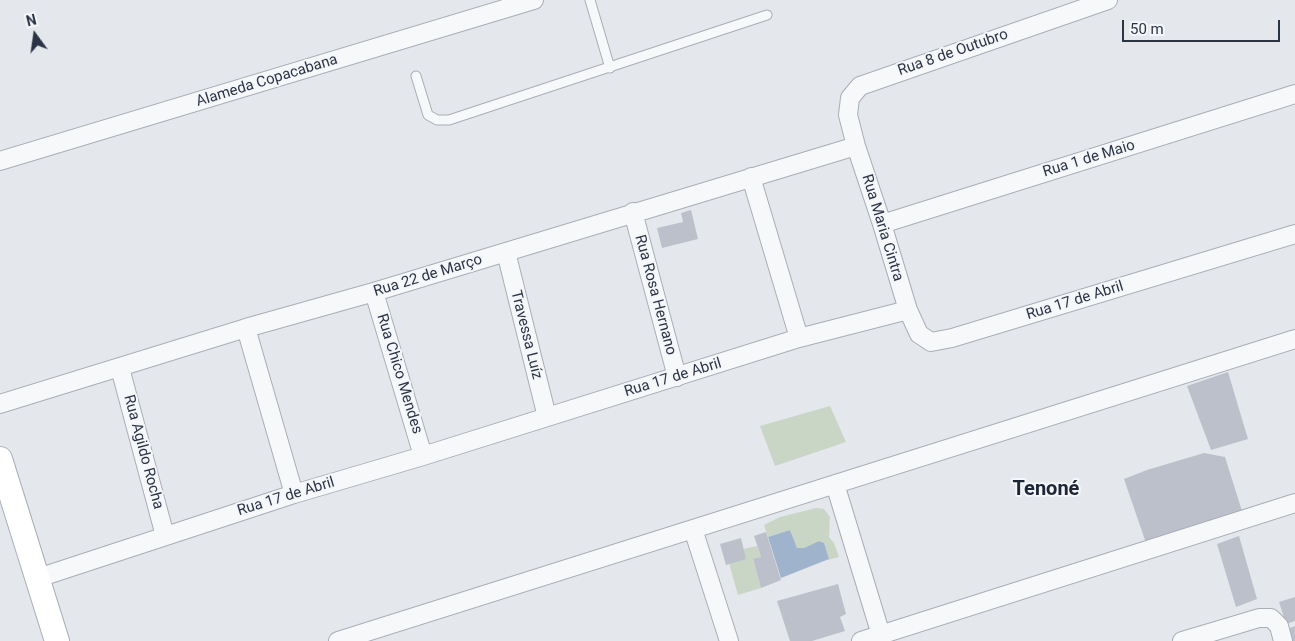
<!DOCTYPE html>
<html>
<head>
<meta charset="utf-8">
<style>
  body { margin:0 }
  #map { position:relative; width:1295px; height:641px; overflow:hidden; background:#e4e7ec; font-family:Roboto,sans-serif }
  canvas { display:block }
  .north { position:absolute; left:10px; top:10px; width:50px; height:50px; -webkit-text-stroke:4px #f4f6f9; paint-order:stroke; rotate:346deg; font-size:14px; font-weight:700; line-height:20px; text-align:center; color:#2b3445 }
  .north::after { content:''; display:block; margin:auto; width:18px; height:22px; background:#2b3445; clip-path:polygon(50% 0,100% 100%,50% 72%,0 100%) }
  .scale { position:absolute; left:1122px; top:20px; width:158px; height:22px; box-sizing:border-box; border:2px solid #2b3445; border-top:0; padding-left:6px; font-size:15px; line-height:18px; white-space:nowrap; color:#2b3445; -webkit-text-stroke:4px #f4f6f9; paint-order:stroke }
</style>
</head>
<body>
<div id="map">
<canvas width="1295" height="641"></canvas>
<div class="north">N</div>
<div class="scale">50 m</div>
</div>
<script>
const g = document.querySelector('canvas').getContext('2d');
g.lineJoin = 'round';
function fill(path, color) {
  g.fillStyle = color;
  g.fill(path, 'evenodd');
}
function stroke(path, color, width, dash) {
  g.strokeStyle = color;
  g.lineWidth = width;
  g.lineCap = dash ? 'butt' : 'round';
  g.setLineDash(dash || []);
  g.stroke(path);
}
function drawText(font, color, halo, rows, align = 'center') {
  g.font = font + ' Roboto,sans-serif';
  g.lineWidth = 4;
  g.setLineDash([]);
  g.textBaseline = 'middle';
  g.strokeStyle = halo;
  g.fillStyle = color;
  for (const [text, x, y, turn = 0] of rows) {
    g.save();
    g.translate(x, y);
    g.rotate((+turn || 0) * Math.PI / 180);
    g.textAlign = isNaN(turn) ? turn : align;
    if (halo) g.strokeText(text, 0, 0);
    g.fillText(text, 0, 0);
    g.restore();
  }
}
const green = new Path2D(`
  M830,406L846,442L775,466L760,426Z
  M816,508L824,509L830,517L829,537L834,543L839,557L828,560L824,543L819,541L804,548H797L790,530L768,537L764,525L780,517Z
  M757,546L761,557L753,560L761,588L738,595L729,563L743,549Z`);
const water = new Path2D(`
  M790,530L797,548H804L819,541L824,543L829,559L781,578L768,537Z`);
const building = new Path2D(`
  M691,210L698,239L662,248L657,228L683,222L681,213Z
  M1228,372L1248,439L1211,450L1187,386Z
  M1204,453L1225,457L1242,511L1146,543L1124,479L1147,470Z
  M766,532L781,580L761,588L753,559L761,557L754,536Z
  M1239,536L1257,599L1236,607L1217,544Z
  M741,538L746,559L726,565L720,544Z
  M838,584L846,614L840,617L845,631L812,641H790L777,601Z
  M1295,597V621L1286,624L1279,602Z
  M1295,626V641H1291L1287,629Z`);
const lane = new Path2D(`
  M590,0L610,68
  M416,76L428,115L437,120H449L767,15`);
const street = new Path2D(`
  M1108,0L860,86L850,98L848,115L856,146L882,224L908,310L919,334L931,342L952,338L1295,234
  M0,161L534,0
  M751,177L799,338
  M633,212L677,377
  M882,224L1295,94
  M506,252L547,417
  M374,292L423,456
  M246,328L294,494
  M120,368L165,536
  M0,404L246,328L374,292L856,146
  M835,484L881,635
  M693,529L729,641
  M38,578L294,494L423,456L799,338L908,310
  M338,641L1295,339
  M861,641L1295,503
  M1182,641L1259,618H1271L1279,626L1283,641`);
const secondary = new Path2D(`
  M0,459L57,641`);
const streetNames = [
  ["Rua 8 de Outubro",953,53,-19],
  ["Alameda Copacabana",267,81,-17],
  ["Rua 1 de Maio",1089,159,-17],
  ["Rua Maria Cintra",882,228,73],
  ["Rua 22 de Março",428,276,-17],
  ["Rua Rosa Hernano",655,295,75],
  ["Rua 17 de Abril",1075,301,-17],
  ["Travessa Luíz",526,335,76],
  ["Rua Chico Mendes",399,374,73],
  ["Rua 17 de Abril",673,378,-17],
  ["Rua Agildo Rocha",143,452,75],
  ["Rua 17 de Abril",286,497,-17]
];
const districtNames = [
  ["Tenoné",1046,490]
];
fill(green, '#c9d6c5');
fill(water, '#9fb4cc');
fill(building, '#bbc0ca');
stroke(lane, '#a9aeb7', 11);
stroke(street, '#a9aeb7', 20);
stroke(secondary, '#a9aeb7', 26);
stroke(lane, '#f7f8fa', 9);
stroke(street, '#f7f8fa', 18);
stroke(secondary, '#fff', 24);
drawText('15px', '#2b3445', '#f4f6f9', streetNames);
drawText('bold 20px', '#1d2536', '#f4f6f9', districtNames);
</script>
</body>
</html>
